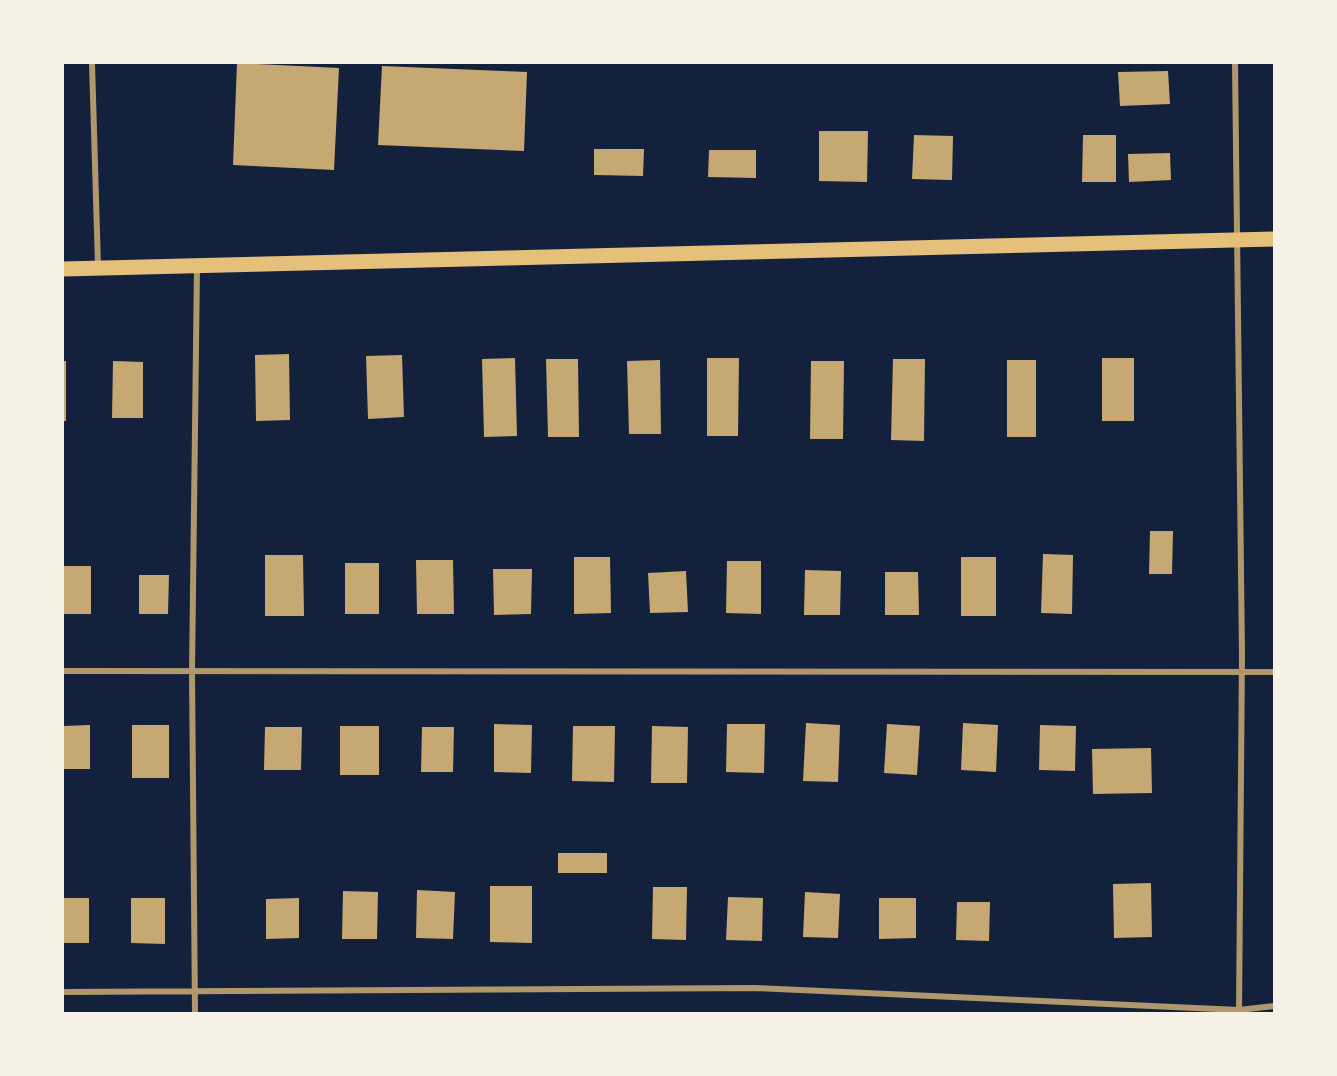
<!DOCTYPE html>
<html>
<head>
<meta charset="utf-8">
<style>
  body { margin:0 }
  #map { position:relative; width:1337px; height:1076px; overflow:hidden; background:#14213d; font-family:"Alegreya Sans",sans-serif }
  canvas { display:block }
  .frame { position:absolute; inset:0; border:64px solid #f6f1e7; pointer-events:none }
</style>
</head>
<body>
<div id="map">
<canvas width="1337" height="1076"></canvas>
<div class="frame"></div>
</div>
<script>
const g = document.querySelector('canvas').getContext('2d');
g.lineJoin = 'round';
function fill(path, color) {
  g.fillStyle = color;
  g.fill(path, 'evenodd');
}
function stroke(path, color, width, dash) {
  g.strokeStyle = color;
  g.lineWidth = width;
  g.lineCap = dash ? 'butt' : 'round';
  g.setLineDash(dash || []);
  g.stroke(path);
}
const building = new Path2D(`
  M237,63L339,68L334,170L233,165Z
  M382,66L527,72L524,151L378,145Z
  M1168,71L1170,104L1120,106L1118,72Z
  M819,131H868L867,182L819,181Z
  M914,135L953,136L952,180L912,179Z
  M1083,135H1116V182H1082Z
  M594,149H644L643,176L594,175Z
  M709,150H756V178L708,177Z
  M1170,153L1171,180L1129,182L1128,154Z
  M289,354L290,420L256,421L255,355Z
  M402,355L404,417L368,419L366,356Z
  M515,358L517,436L484,437L482,359Z
  M707,358H739L738,436H707Z
  M1102,358H1134V421H1102Z
  M546,359H578L579,437H548Z
  M893,359H925L924,441L891,440Z
  M660,360L661,434H629L627,361Z
  M1007,360H1036V437H1007Z
  M63,361H66V421H63Z
  M113,361L143,362V418H112Z
  M811,361H844L843,439H810Z
  M1150,531H1173L1172,574H1149Z
  M1043,554L1073,555L1072,614L1041,613Z
  M265,555H303L304,616H265Z
  M574,557H610L611,613L574,614Z
  M961,557H996V616H961Z
  M416,560H453L454,614H417Z
  M727,561H761V614L726,613Z
  M345,563H379V614H345Z
  M63,566H91V614H63Z
  M493,569H532L531,614L494,615Z
  M805,570L841,571L840,615H804Z
  M686,571L688,612L650,613L648,573Z
  M885,572H918L919,615H885Z
  M139,575H169L168,614H139Z
  M806,723L840,725L838,782L803,781Z
  M963,723L998,725L996,772L961,770Z
  M494,724L532,725L531,773L494,772Z
  M727,724H765L764,773L726,772Z
  M887,724L920,726L917,775L884,773Z
  M90,725V769H63V726Z
  M132,725H169V778H132Z
  M1040,725L1076,726L1075,771L1039,770Z
  M340,726H379V775H340Z
  M573,726H615L614,782L572,781Z
  M652,726L688,727L687,783H651Z
  M265,727H302L301,770H264Z
  M422,727H454L453,772H421Z
  M1151,748L1152,793L1093,794L1092,749Z
  M558,853H607V873H558Z
  M1151,883L1152,937L1114,938L1113,884Z
  M490,886H532V943L490,942Z
  M653,887H687L686,940L652,939Z
  M417,890L455,892L453,939L416,938Z
  M343,891L378,892L377,939H342Z
  M805,892L840,894L838,938L803,937Z
  M728,897L763,898L762,941L726,940Z
  M63,898H89V943H63Z
  M131,898H165V944L131,943Z
  M299,898V938L266,939V899Z
  M879,898H916V938L879,939Z
  M957,902H990L989,941L956,940Z`);
const minor = new Path2D(`
  M92,63L98,266
  M1235,63L1242,655L1239,1013
  M63,671L1274,672
  M63,992L756,988L1239,1010L1274,1006
  M195,1013L192,672L197,266`);
const primary = new Path2D(`
  M63,269L1274,239`);
fill(building, '#c6a872');
stroke(minor, '#b1986c', 6);
stroke(primary, '#e5c07b', 15);
</script>
</body>
</html>
